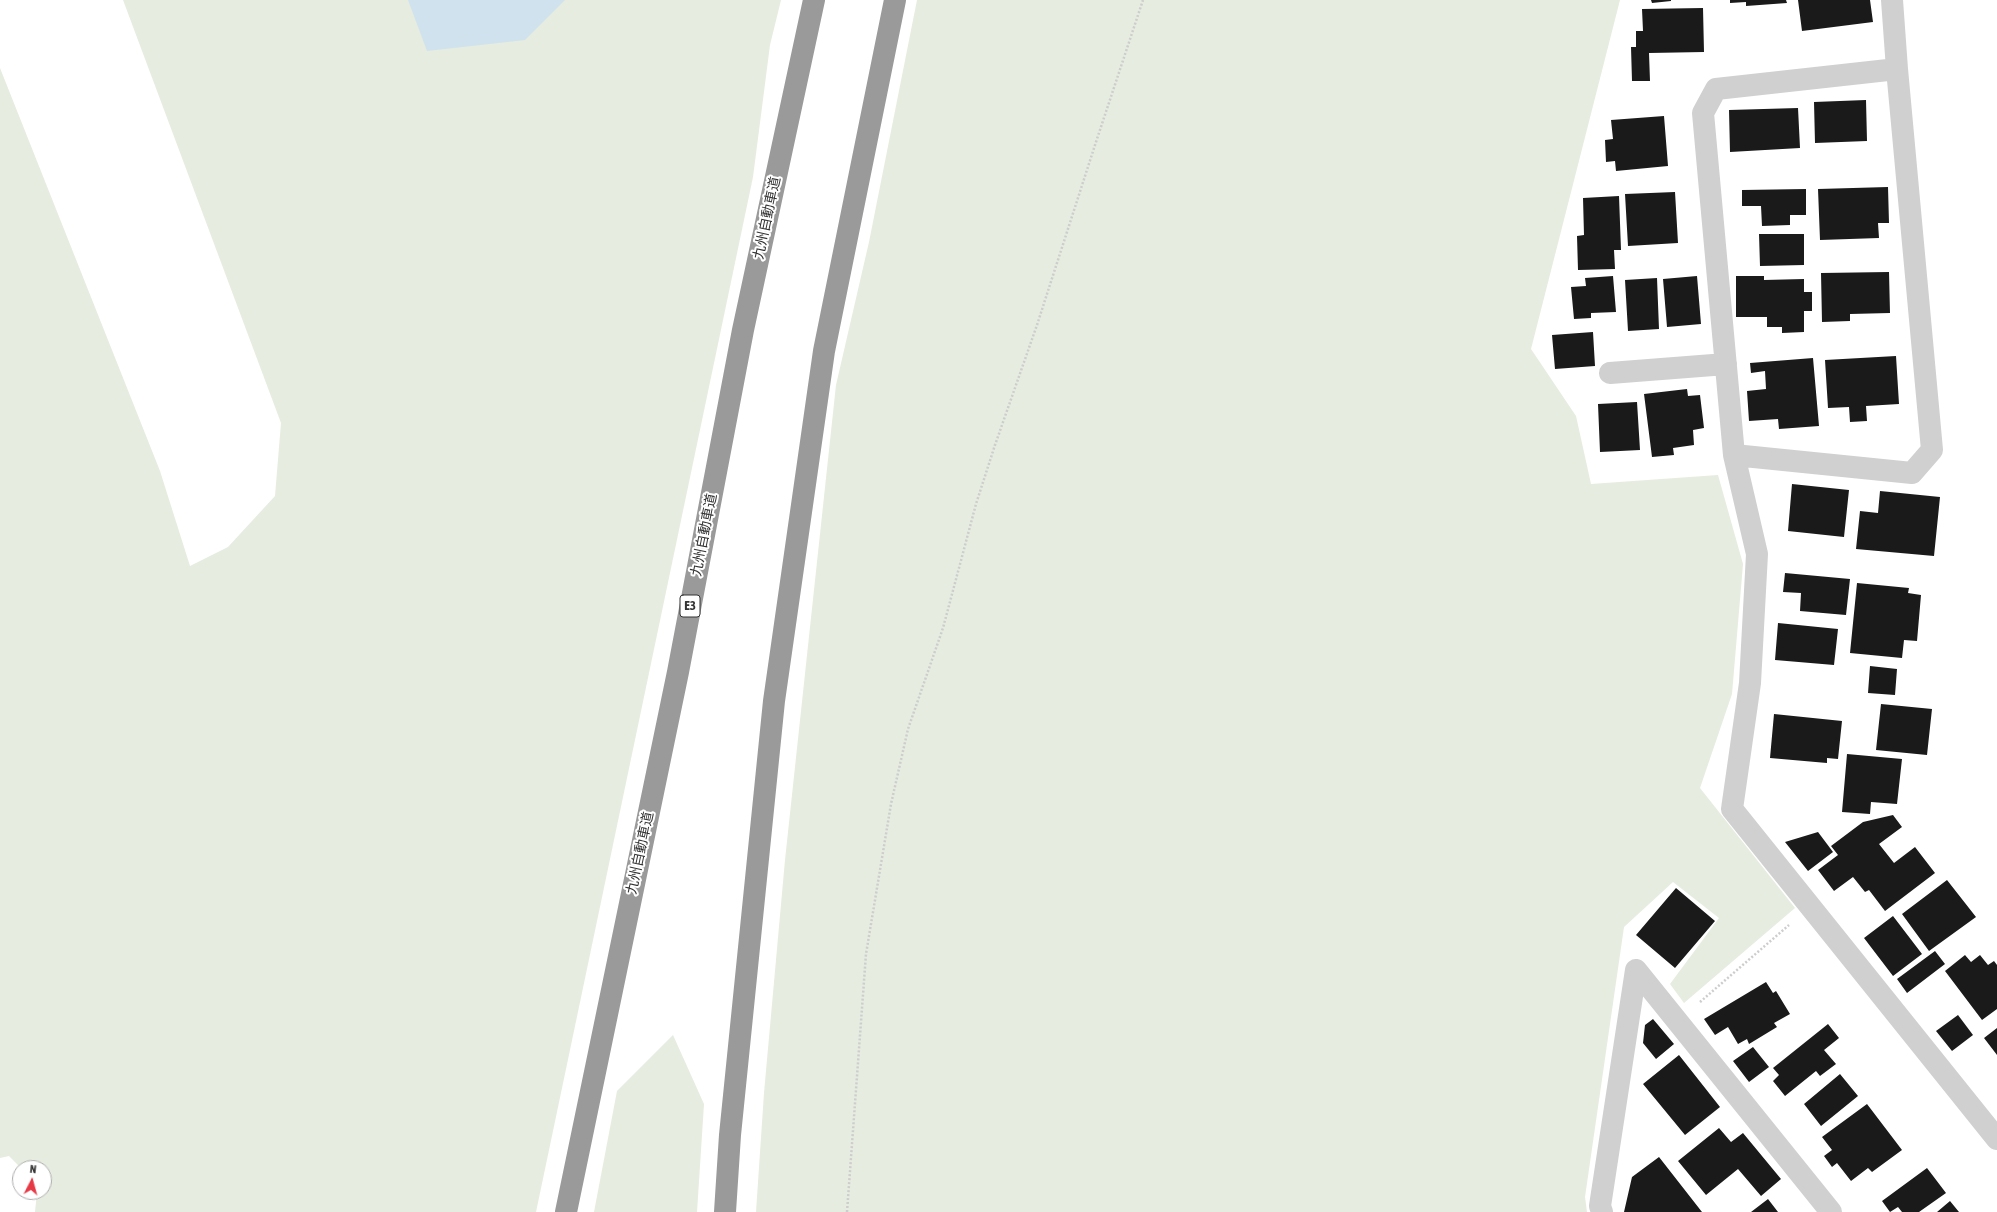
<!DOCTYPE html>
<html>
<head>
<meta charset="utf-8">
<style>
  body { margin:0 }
  #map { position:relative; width:1997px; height:1212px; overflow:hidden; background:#fff; font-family:"Asap Condensed",sans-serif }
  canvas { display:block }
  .north { position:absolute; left:12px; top:1160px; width:40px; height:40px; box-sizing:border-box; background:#fff; border:1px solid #adadad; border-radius:50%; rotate:6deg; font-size:11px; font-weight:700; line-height:16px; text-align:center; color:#333 }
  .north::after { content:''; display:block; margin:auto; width:14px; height:18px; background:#e63946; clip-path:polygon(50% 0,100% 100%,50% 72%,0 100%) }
</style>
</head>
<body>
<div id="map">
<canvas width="1997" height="1212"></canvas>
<div class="north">N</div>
</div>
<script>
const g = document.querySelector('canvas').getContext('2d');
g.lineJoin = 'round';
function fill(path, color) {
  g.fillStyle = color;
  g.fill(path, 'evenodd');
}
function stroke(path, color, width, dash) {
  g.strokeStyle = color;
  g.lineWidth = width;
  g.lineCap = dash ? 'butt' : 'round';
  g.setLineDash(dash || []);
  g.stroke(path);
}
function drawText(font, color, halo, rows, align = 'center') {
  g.font = font + ' "Asap Condensed","Noto Sans JP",sans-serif';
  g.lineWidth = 4;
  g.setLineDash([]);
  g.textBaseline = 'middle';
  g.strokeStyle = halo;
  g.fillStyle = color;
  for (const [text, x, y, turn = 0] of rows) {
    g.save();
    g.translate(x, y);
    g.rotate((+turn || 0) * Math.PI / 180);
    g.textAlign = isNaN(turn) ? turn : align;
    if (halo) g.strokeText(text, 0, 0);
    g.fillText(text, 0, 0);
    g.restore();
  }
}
const green = new Path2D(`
  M123,0H781L770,45L753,177L536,1212H35L37,1192H44V1168H21L9,1156L0,1158V68L160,471L190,566L228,547L275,496L281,423Z
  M917,0H1620L1531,349L1576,416L1591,484L1718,475L1743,564L1732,694L1700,788L1795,908L1684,1003L1670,984L1719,918L1673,882L1624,927L1585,1197L1587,1212H756L764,1093L785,860L836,385L869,242Z
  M673,1035L704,1104L697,1212H594L617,1091Z`);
const water = new Path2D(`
  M408,0H565L525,40L427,51Z`);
const building = new Path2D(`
  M1651,0H1671V1L1652,3Z
  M1730,0H1786L1787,3L1746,6V2L1730,3Z
  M1798,0H1870L1873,22L1802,31Z
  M1703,8L1704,52L1649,53L1650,81H1632L1631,47H1636V31H1643L1642,9Z
  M1866,100L1867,141L1815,143L1814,102Z
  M1798,108L1800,148L1730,152L1729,110Z
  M1664,116L1668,166L1616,171L1615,161L1606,162L1605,140L1613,139L1611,120Z
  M1888,187L1889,223H1878L1879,238L1820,240L1818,189Z
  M1806,189V215H1790V225L1762,226L1761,206H1742V190Z
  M1675,192L1678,243L1628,246L1625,194Z
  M1619,196L1621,250H1614L1615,269L1578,270L1577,236L1584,235L1583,198Z
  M1759,234H1804V265L1760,266Z
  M1889,272L1890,313L1850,314V321L1822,322L1821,273Z
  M1613,276L1616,312L1591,313V318L1574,319L1571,287L1586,286L1585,278Z
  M1697,276L1701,324L1667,327L1663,279Z
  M1736,276H1764V280L1804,279V292H1812V311H1804V332L1782,333V327H1767V317H1736Z
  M1657,278L1659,329L1628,331L1625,280Z
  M1593,332L1595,366L1555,369L1552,335Z
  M1896,356L1899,404L1866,406L1867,421L1850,422L1849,407L1828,408L1825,360Z
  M1813,358L1819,426L1779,429L1778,419L1749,421L1747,391L1766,389L1765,371L1751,373L1750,363Z
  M1687,389L1688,396L1700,395L1704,428L1693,430L1694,445L1673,448L1674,455L1652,457L1644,394Z
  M1637,402L1640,450L1600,452L1598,404Z
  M1792,484L1849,490L1844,537L1788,531Z
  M1880,491L1940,497L1934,556L1856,549L1860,511L1878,513Z
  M1785,573L1850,579L1846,615L1800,611L1801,593L1783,592Z
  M1857,583L1909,588L1908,593L1921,595L1917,641L1904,640L1902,658L1850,653Z
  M1778,623L1838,629L1834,665L1775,660Z
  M1870,666L1897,669L1895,695L1868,693Z
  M1881,704L1932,709L1927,755L1876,750Z
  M1774,714L1842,721L1838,759L1827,758V763L1770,758Z
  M1847,754L1902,759L1897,804L1871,802L1870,814L1842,812Z
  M1893,815L1902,827L1879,844L1894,863L1915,847L1935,873L1885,911L1869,890L1865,892L1853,877L1834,891L1818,870L1838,855L1831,846L1863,822Z
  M1818,832L1833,852L1808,871L1785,842Z
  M1947,880L1976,917L1929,951L1902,914Z
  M1676,888L1715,921L1675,968L1636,935Z
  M1893,916L1922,954L1893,976L1864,938Z
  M1935,951L1945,964L1907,993L1897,979Z
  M1965,955L1971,962L1980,955L1988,965L1994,961L1997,965V1009L1982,1020L1945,971Z
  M1766,982L1773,993L1776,991L1790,1014L1774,1023L1777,1027L1749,1044L1747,1039L1738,1044L1728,1027L1715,1035L1704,1019Z
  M1958,1015L1973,1035L1952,1051L1936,1031Z
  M1653,1019L1674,1044L1656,1059L1643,1043L1645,1025Z
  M1828,1024L1839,1038L1824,1050L1836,1064L1820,1076L1816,1071L1785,1096L1773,1081L1779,1075L1773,1068Z
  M1997,1028V1055L1984,1038Z
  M1753,1047L1769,1067L1749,1082L1733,1061Z
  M1679,1055L1720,1107L1685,1135L1643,1084Z
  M1840,1074L1858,1096L1821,1126L1804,1104Z
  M1867,1104L1902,1150L1872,1172L1868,1168L1851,1181L1837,1163L1832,1167L1824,1156L1832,1150L1822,1137Z
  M1719,1128L1731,1142L1743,1133L1781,1179L1761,1196L1738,1169L1706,1195L1678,1161Z
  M1659,1157L1702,1212H1624L1632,1177Z
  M1927,1168L1946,1193L1919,1212H1902L1898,1207L1890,1212L1882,1201Z
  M1768,1199L1778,1212H1751Z
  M1950,1201L1959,1212H1937Z`);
const path = new Path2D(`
  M1700,1002L1789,925
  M847,1212L866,954L891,804L908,729L943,628L976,504L995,445L1037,325L1096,142L1143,0`);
const minor = new Path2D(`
  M1897,69L1716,89L1703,113L1734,455L1757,554L1750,683L1732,809L1997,1139
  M1610,373L1726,364
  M1734,455L1912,473L1932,450L1897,69L1892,0
  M1636,970L1831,1212
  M1602,1212L1600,1206L1636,970`);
const motorway = new Path2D(`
  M566,1212L678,672L743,330L814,0
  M725,1212L730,1135L774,701L824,351L895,0`);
const shields = [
  [690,606,20]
];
const shieldNames = [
  ["E3",690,606]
];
const streetNames = [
  ["九州自動車道",767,218,-78],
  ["九州自動車道",704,535,-79],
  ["九州自動車道",640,853,-78]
];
fill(green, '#e6ecdf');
fill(water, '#cfe2ee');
fill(building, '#1a1a1a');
stroke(path, '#cdcdcd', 2.5, [2, 2]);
stroke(minor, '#d0d0d0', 22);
stroke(motorway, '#9a9a9a', 22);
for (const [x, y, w] of shields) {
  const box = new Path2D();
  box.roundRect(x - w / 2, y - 11, w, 22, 3);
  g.fillStyle = '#fff';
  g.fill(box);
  stroke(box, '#333', 1);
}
drawText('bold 13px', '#333', null, shieldNames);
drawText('14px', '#333', '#fff', streetNames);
</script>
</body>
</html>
